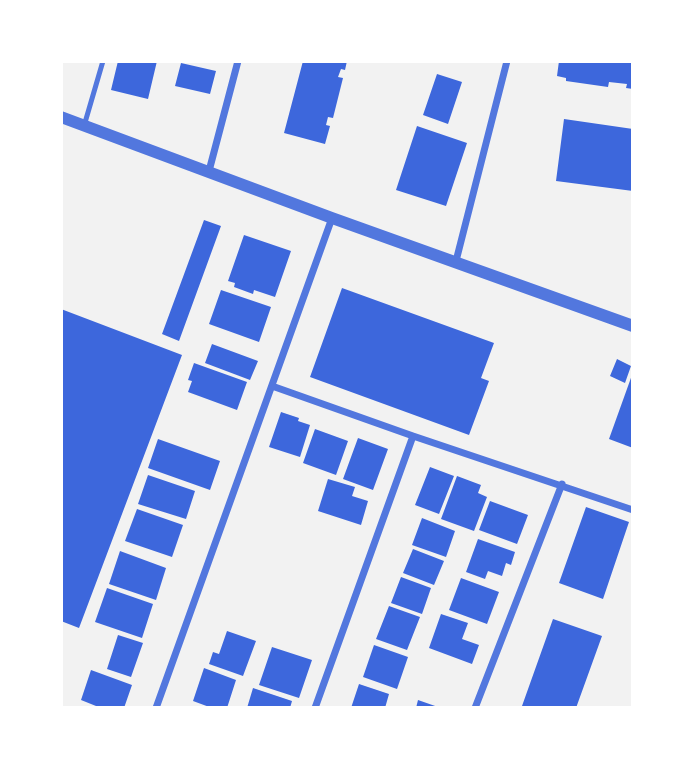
<!DOCTYPE html>
<html>
<head>
<meta charset="utf-8">
<style>
  body { margin:0 }
  #map { position:relative; width:694px; height:769px; overflow:hidden; background:#f2f2f2; font-family:"PT Sans Narrow",sans-serif }
  canvas { display:block }
  .frame { position:absolute; inset:0; border:63px solid #fff; pointer-events:none }
</style>
</head>
<body>
<div id="map">
<canvas width="694" height="769"></canvas>
<div class="frame"></div>
</div>
<script>
const g = document.querySelector('canvas').getContext('2d');
g.lineJoin = 'round';
function fill(path, color) {
  g.fillStyle = color;
  g.fill(path, 'evenodd');
}
function stroke(path, color, width, dash) {
  g.strokeStyle = color;
  g.lineWidth = width;
  g.lineCap = dash ? 'butt' : 'round';
  g.setLineDash(dash || []);
  g.stroke(path);
}
const building = new Path2D(`
  M118,61H157L148,99L111,90Z
  M303,61H347L345,70L341,69L338,77L343,78L333,118L328,117L326,125L330,126L325,144L284,133Z
  M559,61H633V89L626,88L627,84L609,82L608,87L566,81V78L557,76Z
  M181,63L216,71L210,94L175,86Z
  M437,74L462,82L448,124L423,115Z
  M564,119L633,129V191L556,181Z
  M417,126L467,143L446,206L396,190Z
  M204,220L221,226L179,341L162,334Z
  M244,235L291,251L275,297L254,290L253,294L234,287L235,283L228,281Z
  M342,288L494,343L481,378L489,381L469,435L310,377Z
  M221,290L271,307L259,342L209,324Z
  M61,309L182,355L79,628L61,621Z
  M212,344L258,361L250,380L205,363Z
  M617,359L631,366L625,383L610,376Z
  M194,363L247,382L237,410L188,392L192,381L188,380Z
  M632,375H633V448L609,439Z
  M281,412L299,418L298,421L310,425L300,457L269,447Z
  M315,429L348,441L336,475L303,463Z
  M358,438L388,449L373,490L343,479Z
  M158,439L220,461L210,490L148,468Z
  M430,467L454,476L439,514L415,505Z
  M148,475L195,491L186,519L138,504Z
  M457,476L481,485L478,493L487,497L474,531L441,519Z
  M328,479L355,487L352,496L368,501L361,525L318,511Z
  M490,501L528,515L517,544L479,530Z
  M586,507L629,522L603,599L559,583Z
  M137,509L183,525L172,557L125,541Z
  M422,518L455,531L446,557L412,545Z
  M478,539L515,552L511,565L506,563L502,576L488,571L485,579L466,572Z
  M413,549L444,561L434,585L403,573Z
  M120,551L166,568L156,600L109,584Z
  M401,577L431,588L422,614L391,603Z
  M461,578L499,592L487,624L449,610Z
  M107,588L153,604L142,638L95,622Z
  M389,606L420,617L407,650L376,639Z
  M441,614L468,623L462,639L479,645L472,664L429,648Z
  M553,619L602,636L576,708H527L522,706Z
  M227,631L256,641L243,676L209,664L213,652L219,654Z
  M118,635L143,643L131,677L107,669Z
  M374,645L408,657L397,689L363,677Z
  M272,647L312,660L299,698L259,685Z
  M204,668L236,680L227,708H212L193,701Z
  M91,670L132,685L124,708H101L81,700Z
  M359,684L389,694L385,708H351Z
  M253,688L292,701L290,708H247Z
  M418,700L438,707V708H416Z`);
const service = new Path2D(`
  M84,126L103,61`);
const minor = new Path2D(`
  M209,171L238,61
  M456,261L507,61
  M272,386L413,436L633,510
  M156,708L332,218
  M315,708L413,436
  M475,708L562,484`);
const tertiary = new Path2D(`
  M61,117L332,218L633,326`);
fill(building, '#3d67dc');
stroke(service, '#5277de', 5);
stroke(minor, '#5277de', 7);
stroke(tertiary, '#5277de', 12);
</script>
</body>
</html>
